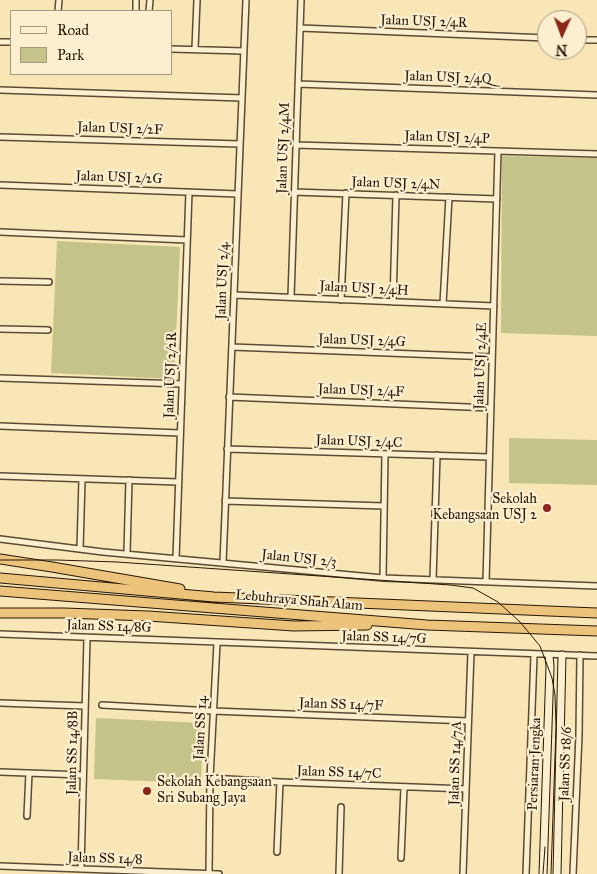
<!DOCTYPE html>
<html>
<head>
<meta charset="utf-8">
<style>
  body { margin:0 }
  #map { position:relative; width:597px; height:874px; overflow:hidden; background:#f9e6b6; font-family:"IM FELL Great Primer",serif }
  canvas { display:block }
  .legend { position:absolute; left:10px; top:10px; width:162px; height:65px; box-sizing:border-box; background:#fbefd0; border:1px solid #a69980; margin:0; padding:6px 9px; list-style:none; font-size:15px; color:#271707 }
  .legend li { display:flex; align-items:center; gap:10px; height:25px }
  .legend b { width:25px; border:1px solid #a69980 }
  .north { position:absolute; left:537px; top:10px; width:50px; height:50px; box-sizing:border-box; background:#fbefd0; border:1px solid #a69980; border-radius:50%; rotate:182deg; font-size:14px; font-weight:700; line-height:20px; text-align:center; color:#271707 }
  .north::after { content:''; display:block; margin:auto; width:18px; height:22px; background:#8f2418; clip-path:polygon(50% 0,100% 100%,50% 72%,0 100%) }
</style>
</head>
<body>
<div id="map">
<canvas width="597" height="874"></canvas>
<ul class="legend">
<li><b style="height:6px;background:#fbefd0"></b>Road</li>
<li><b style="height:14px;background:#c4c389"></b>Park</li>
</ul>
<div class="north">N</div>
</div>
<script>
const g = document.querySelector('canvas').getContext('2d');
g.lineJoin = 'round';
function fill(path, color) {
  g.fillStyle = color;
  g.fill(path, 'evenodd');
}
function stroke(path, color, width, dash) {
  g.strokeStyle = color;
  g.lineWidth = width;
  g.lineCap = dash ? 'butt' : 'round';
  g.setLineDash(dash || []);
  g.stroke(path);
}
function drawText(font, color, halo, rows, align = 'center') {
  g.font = font + ' "IM FELL Great Primer",serif';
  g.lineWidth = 4.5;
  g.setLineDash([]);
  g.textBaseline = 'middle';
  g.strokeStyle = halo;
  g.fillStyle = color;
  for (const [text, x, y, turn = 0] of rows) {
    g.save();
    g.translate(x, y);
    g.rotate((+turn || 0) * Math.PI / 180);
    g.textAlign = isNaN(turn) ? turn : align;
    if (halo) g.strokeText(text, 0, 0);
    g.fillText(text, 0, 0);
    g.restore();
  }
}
const green = new Path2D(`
  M502,156L597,158V336L501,333Z
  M57,241L180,247L174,379L51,373Z
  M509,438L597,440V485L509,483Z
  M96,718L203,723L201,783L94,779Z`);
const street = new Path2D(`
  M58,11L59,0
  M136,11V0
  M149,11L150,0
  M300,28L547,38
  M577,40H597
  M0,42H11
  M171,49L244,51
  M195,49L197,0
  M298,84L597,95
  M0,90L242,98
  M0,137L240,144
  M296,145L597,154
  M0,185L238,194
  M294,192L497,199
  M0,232L187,240
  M0,281L49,282
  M234,295L494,306
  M291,297L301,0
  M341,300L346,193
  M393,302L396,195
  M443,304L449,197
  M0,329L48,330
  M232,347L492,357
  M0,378L182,384
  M229,397L491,408
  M0,426L180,433
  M227,449L489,457
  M0,476L178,482
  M225,501L384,506
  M0,539L103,552L383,578L597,586
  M80,549L82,479
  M127,553L129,480
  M176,558L189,192
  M223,563L246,0
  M383,578L385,454
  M433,580L437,455
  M486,582L498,151
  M0,634L597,656
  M0,703L85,706
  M102,705L213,711L468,721
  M0,772L83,775
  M210,778L280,782L466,789
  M27,816L29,773
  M277,852L280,782
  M401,858L404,787
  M0,866L219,874
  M81,869L87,638
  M209,874L210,778L217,643
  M339,874L341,807
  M463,874L471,652
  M526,874L534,655
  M573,874L579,735L580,655`);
const secondary = new Path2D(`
  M543,874L550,667L549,655
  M557,874L562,655`);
const highway = new Path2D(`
  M0,559L52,567L180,589
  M0,578L214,597L597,613
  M0,591L427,625L597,631
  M0,613H64L148,616L294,626L367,625`);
const tram = new Path2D(`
  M0,560H57L117,562L450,585L473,588L498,602L520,622L540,646L552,678L555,695L556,727L551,874
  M543,874L545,847`);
const markers = [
  [547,508,5,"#8f2418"],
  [147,791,5,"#8f2418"]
];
const streetNames = [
  ["Jalan USJ 2/4R",424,22,2],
  ["Jalan USJ 2/4Q",448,78,2],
  ["Jalan USJ 2/2F",120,129,2],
  ["Jalan USJ 2/4P",447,138,2],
  ["Jalan USJ 2/4M",284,148,-88],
  ["Jalan USJ 2/2G",119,178,2],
  ["Jalan USJ 2/4N",396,184,2],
  ["Jalan USJ 2/4",223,281,-88],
  ["Jalan USJ 2/4H",364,289,3],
  ["Jalan USJ 2/4G",362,341,2],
  ["Jalan USJ 2/4E",481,366,-88],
  ["Jalan USJ 2/2R",171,375,-88],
  ["Jalan USJ 2/4F",361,391,2],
  ["Jalan USJ 2/4C",359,442,2],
  ["Jalan USJ 2/3",299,559,6],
  ["Lebuhraya Shah Alam",299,601,5],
  ["Jalan SS 14/8G",109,627,2],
  ["Jalan SS 14/7G",384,638,2],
  ["Jalan SS 14/7F",341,705,2],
  ["Jalan SS 14",201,728,-87],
  ["Jalan SS 14/8B",73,753,-89],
  ["Jalan SS 14/7A",456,763,-88],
  ["Persiaran Jengka",535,764,-88],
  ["Jalan SS 18/6",566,764,-88],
  ["Jalan SS 14/7C",339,773,2],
  ["Jalan SS 14/8",105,859,2]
];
const poiNames = [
  ["Sekolah",537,500],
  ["Kebangsaan USJ 2",537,516],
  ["Sekolah Kebangsaan",157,783,"left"],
  ["Sri Subang Jaya",157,799,"left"]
];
fill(green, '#c4c389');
stroke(street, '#5c4b33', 8);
stroke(secondary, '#271707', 9);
stroke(highway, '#271707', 11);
stroke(street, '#fbefd0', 5);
stroke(secondary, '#fbefd0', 7);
stroke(highway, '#ecc37b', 9);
stroke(tram, '#271707', 1);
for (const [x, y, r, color] of markers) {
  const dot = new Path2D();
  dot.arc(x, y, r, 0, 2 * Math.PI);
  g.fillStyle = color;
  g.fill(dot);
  stroke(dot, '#fbefd0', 2);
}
drawText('14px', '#271707', '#fbefd0', streetNames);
drawText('14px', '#271707', '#fbefd0', poiNames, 'right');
</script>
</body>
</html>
